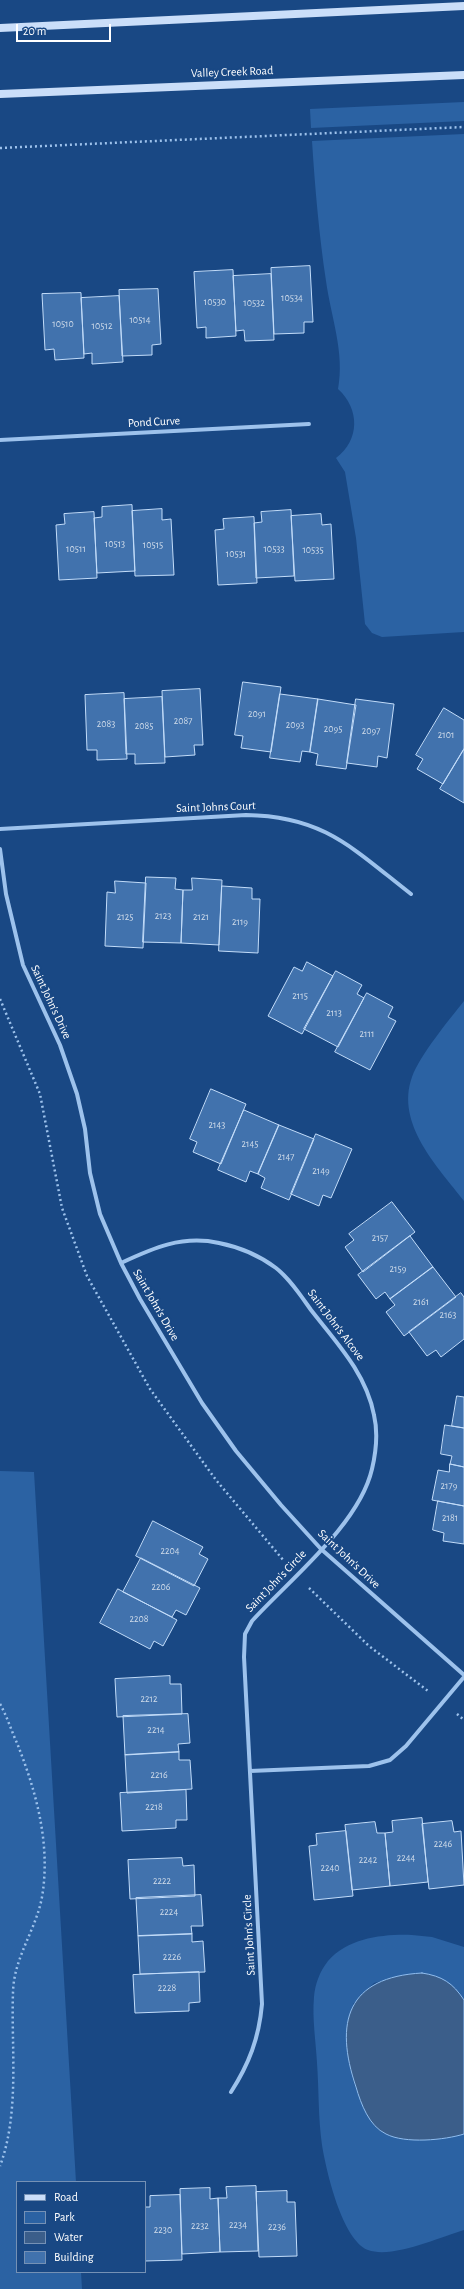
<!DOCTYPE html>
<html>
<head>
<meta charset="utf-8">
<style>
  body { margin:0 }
  #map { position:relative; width:464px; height:2289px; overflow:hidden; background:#194884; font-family:"Alegreya Sans",sans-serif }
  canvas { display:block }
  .legend { position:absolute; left:16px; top:2181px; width:130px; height:92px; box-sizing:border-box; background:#194884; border:1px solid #7591b5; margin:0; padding:5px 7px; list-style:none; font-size:12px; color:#fff }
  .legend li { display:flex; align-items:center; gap:8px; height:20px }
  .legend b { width:20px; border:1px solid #7591b5 }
  .scale { position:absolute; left:16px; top:24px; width:95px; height:18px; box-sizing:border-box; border:2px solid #fff; border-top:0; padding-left:5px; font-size:12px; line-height:14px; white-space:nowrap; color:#fff; -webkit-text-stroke:3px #194884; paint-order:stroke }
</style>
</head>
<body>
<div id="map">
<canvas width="464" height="2289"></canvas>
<ul class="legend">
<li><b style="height:5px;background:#cadef9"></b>Road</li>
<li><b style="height:11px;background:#2b62a3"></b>Park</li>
<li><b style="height:11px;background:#3b5e8a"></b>Water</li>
<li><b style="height:11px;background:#4172ad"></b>Building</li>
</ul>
<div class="scale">20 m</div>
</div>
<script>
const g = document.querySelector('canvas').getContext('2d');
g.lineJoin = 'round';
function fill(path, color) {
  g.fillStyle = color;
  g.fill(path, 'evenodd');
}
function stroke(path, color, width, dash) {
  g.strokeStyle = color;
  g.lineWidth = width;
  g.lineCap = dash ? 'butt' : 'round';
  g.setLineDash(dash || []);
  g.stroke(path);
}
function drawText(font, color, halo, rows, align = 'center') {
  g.font = font + ' "Alegreya Sans",sans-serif';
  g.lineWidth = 4;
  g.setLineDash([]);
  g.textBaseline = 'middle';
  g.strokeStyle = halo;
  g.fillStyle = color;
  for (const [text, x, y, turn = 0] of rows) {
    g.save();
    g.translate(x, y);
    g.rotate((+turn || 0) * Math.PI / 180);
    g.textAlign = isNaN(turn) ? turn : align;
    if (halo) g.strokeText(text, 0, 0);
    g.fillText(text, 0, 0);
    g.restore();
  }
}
const green = new Path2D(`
  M464,102V121L311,128L310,109Z
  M464,134V632L382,637L372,633L365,624L356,538L345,472L336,458C360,440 360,409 338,389C345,353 331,317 326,281C319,234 315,188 312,141Z
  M464,1001V1201C438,1167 395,1124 412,1077C420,1055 449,1020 464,1001Z
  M0,1471L34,1472L76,2182H17V2272H81L82,2289H0Z
  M412,1935L432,1937L464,1947V2000L459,1992L409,1974L374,1983L353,2004C352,2024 349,2045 350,2065C351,2077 357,2092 362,2103C366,2112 370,2122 378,2129C396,2145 442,2140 464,2134V2230C440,2237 392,2259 368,2250C342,2240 326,2170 322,2145C318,2118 319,2090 317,2063C316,2042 312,2019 314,1997C315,1984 320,1971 328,1961C348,1938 383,1934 412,1935Z`);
const water = new Path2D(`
  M422,1973C442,1976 453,1983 464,2000V2134C445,2140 405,2144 386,2134C369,2126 361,2104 356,2087C334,2022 347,1977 422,1973Z`);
const building = new Path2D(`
  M310,266L313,322H304V333L274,334L271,268Z
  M233,270L236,336L206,338V327L197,328L194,272Z
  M271,274L274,340L245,341L244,330L236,331L233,276Z
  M158,289L161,344L152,345V355L122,356L119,290Z
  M81,293L84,358L55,360L54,349L45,350L42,294Z
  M119,296L123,362L92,364V353L84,354L81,298Z
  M132,505L135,571L97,573L94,518L102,517V507Z
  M162,509V520L171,519L174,575L135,576L132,511Z
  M291,510L294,576L256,578L254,523L262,522L261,512Z
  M94,512L97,578L59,580L56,525L65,524L64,514Z
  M321,514L322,525L331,524L334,579L295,581L291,516Z
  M254,517L257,583L218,585L215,530L224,529L223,519Z
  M243,682L281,687L271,752L241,748L243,736L235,735Z
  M200,689L203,745H194L195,755L165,757L162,691Z
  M124,693L127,759L97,760V750H87L85,695Z
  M280,694L318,699L310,752L302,751L300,762L270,758Z
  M162,697L165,763L135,764V754H126L124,699Z
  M318,699L356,705L346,769L316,765L318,754L310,752Z
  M356,699L394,704L387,758L378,756L377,767L347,763Z
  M444,708L464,720V749L443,784L417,769L423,759L416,755Z
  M464,749V803L440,789Z
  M146,877L176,878L175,889L183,890L181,943L143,942Z
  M192,878L222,880L219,945L181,943L183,890H192Z
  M115,881L146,883L143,948L105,946L107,892L115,893Z
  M222,886L252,888V899H260L258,953L219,951Z
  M307,962L333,976L302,1034L268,1016L294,967L302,971Z
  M336,971L362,985L357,994L364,998L338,1047L304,1029Z
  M367,993L393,1007L388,1017L396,1021L370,1070L335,1052Z
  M211,1089L246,1104L221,1164L193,1152L197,1142L190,1139Z
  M244,1110L279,1125L258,1174L250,1171L246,1182L218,1170Z
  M279,1125L314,1139L289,1200L261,1188L265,1178L258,1174Z
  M316,1134L352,1149L331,1198L323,1195L319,1206L291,1194Z
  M392,1202L415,1232L363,1272L345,1247L354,1240L349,1234Z
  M410,1236L433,1267L390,1299L385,1292L376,1299L358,1275Z
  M433,1267L456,1297L404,1336L386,1312L395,1305L390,1299Z
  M461,1293L464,1297V1339L441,1357L436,1350L427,1356L409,1332Z
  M457,1396L464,1397V1428L452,1426Z
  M445,1425L464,1428V1467L450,1464L452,1456L441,1454Z
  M450,1464L464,1467V1506L432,1500L438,1470L449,1472Z
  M438,1501L464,1506V1544L443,1541L444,1533L433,1530Z
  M153,1521L203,1547L199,1554L208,1559L194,1586L136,1556Z
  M141,1558L200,1588L186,1615L176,1610L172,1617L123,1592Z
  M118,1589L177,1620L163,1646L154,1641L150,1649L100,1623Z
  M170,1676V1684H181L182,1714L117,1717L115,1679Z
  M188,1714L190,1743L178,1744L179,1752L125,1755L123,1716Z
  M179,1752V1760H190L192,1789L127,1793L125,1755Z
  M186,1790L187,1820H176V1828L122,1831L120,1793Z
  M422,1818L428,1882L390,1886L385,1833L393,1832L392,1821Z
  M452,1821L454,1832L461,1831L464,1885L429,1889L422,1824Z
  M375,1822L377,1833H385L390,1886L352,1890L345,1825Z
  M346,1831L353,1896L314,1900L309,1846L317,1845L316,1834Z
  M182,1858L183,1866L194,1865L195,1896L130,1899L128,1860Z
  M201,1895L203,1926H191L192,1934L138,1936L136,1898Z
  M192,1934V1942L203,1941L205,1972L140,1974L138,1936Z
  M199,1972L200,2002L189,2003V2011L135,2013L133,1975Z
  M256,2186L258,2251L220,2252L218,2198H227L226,2187Z
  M210,2188V2199L218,2198L220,2252L182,2254L180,2189Z
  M287,2191V2202H295L297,2256L259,2257L256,2192Z
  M180,2195L182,2260L145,2261V2207H150V2196Z`);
const path = new Path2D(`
  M0,148L464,127
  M0,999L40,1094L62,1208L87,1276L150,1389L216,1480L284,1561
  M309,1588L369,1646L428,1691
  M0,1704C7,1716 11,1730 17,1743C36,1791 51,1844 42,1897C36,1930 14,1957 13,1992C11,2048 20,2112 0,2166
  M457,1714L464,1720`);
const street = new Path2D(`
  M0,440L309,424
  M0,829L246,815C324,816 353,849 411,894
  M0,849L6,894L23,965L60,1045L77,1094L85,1129L90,1173L100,1214L121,1263L140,1299L202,1403L236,1451L281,1505L321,1549L464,1675
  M121,1263C153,1248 182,1235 219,1243C239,1247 260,1256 276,1268C290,1279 301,1296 311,1310C336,1342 366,1373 374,1415C378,1432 376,1452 372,1469C359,1525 290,1579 252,1621L245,1634L244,1657L262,2004C259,2038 249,2064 231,2092
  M250,1771L369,1766L390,1760L406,1746L464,1677`);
const secondary = new Path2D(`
  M0,28L464,6
  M0,94L464,75`);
const numberNames = [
  ["10534",292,298],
  ["10530",215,302],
  ["10532",254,303],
  ["10514",140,320],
  ["10510",63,324],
  ["10512",102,326],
  ["10513",115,544],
  ["10515",153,545],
  ["10511",76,549],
  ["10533",274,549],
  ["10535",313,550],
  ["10531",236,554],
  ["2091",257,714],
  ["2087",183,721],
  ["2083",106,724],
  ["2093",295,725],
  ["2085",144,726],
  ["2095",333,729],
  ["2097",371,731],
  ["2101",446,735],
  ["2123",163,916],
  ["2125",125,917],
  ["2121",201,917],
  ["2119",240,922],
  ["2115",300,996],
  ["2113",334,1013],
  ["2111",367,1034],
  ["2143",217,1125],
  ["2145",250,1144],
  ["2147",286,1157],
  ["2149",321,1171],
  ["2157",380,1238],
  ["2159",398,1269],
  ["2161",421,1302],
  ["2163",448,1315],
  ["2179",449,1486],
  ["2181",450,1518],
  ["2204",170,1551],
  ["2206",161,1587],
  ["2208",139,1619],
  ["2212",149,1699],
  ["2214",156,1730],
  ["2216",159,1775],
  ["2218",154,1807],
  ["2246",443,1844],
  ["2244",406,1858],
  ["2242",368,1860],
  ["2240",330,1868],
  ["2222",162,1881],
  ["2224",169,1912],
  ["2226",172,1957],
  ["2228",167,1988],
  ["2234",238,2225],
  ["2232",200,2226],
  ["2236",277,2227],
  ["2230",163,2230]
];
const streetNames = [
  ["Valley Creek Road",232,72,-2],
  ["Pond Curve",154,422,-3],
  ["Saint Johns Court",216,807,-2],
  ["Saint John's Drive",51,1002,65],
  ["Saint John's Drive",156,1305,60],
  ["Saint John's Alcove",336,1325,53],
  ["Saint John's Drive",349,1559,43],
  ["Saint John's Circle",276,1581,-46],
  ["Saint John's Circle",249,1935,-93]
];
fill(green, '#2b62a3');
fill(water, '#3b5e8a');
stroke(water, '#90bdee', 1);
fill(building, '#4172ad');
stroke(building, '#c2dcf9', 1);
stroke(path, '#9dc2ec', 2.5, [2, 3]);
stroke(street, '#9dc2ec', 4);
stroke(secondary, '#cadef9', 8);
drawText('10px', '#d0dcea', null, numberNames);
drawText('12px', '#fff', '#194884', streetNames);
</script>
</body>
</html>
